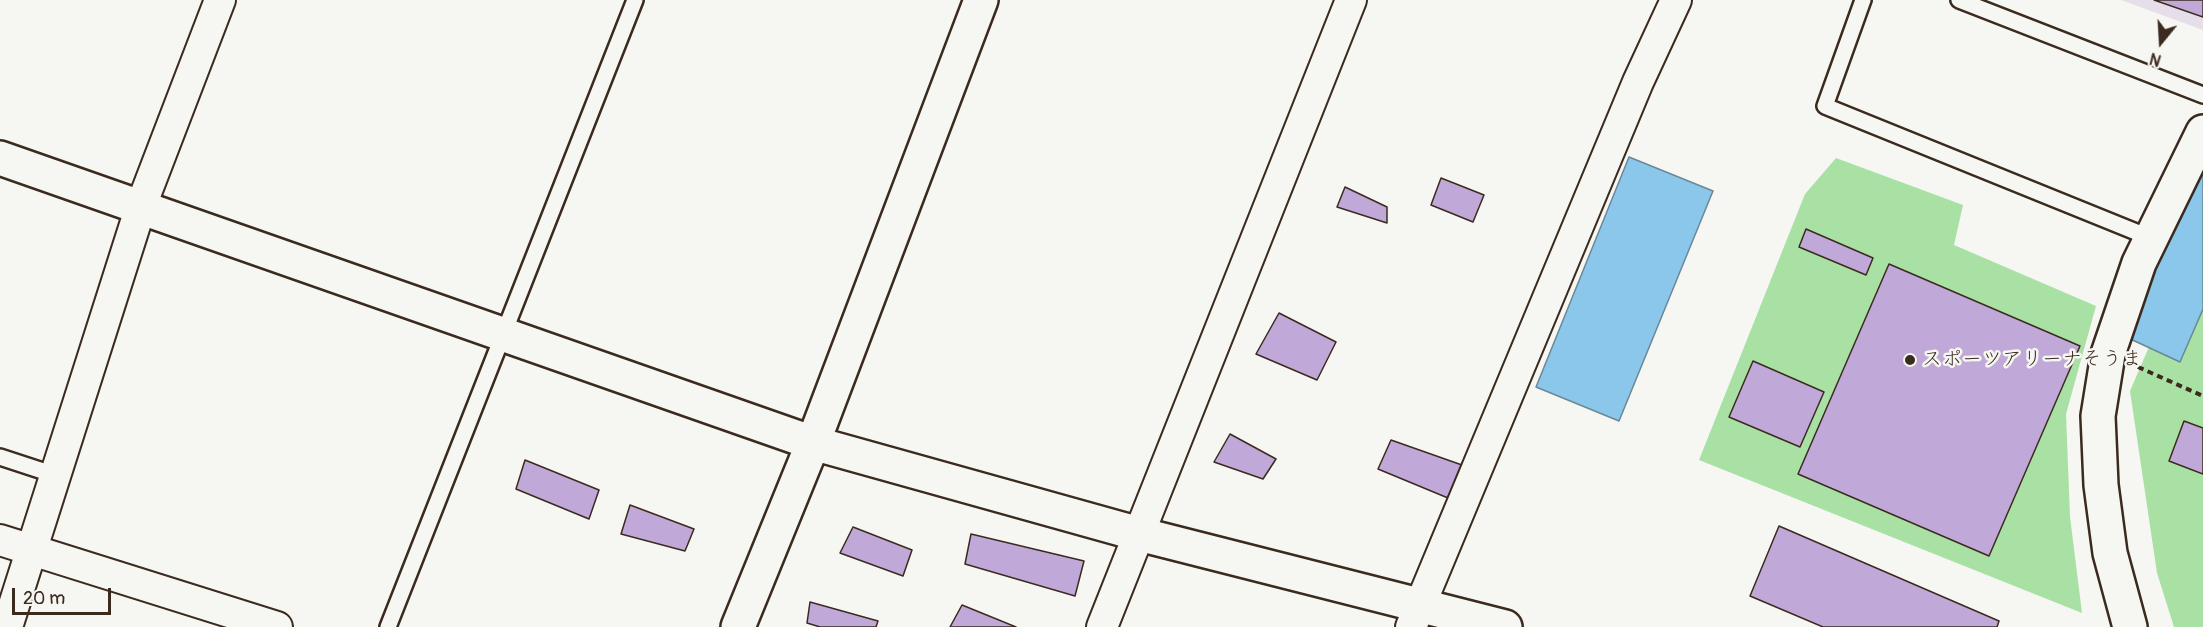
<!DOCTYPE html>
<html>
<head>
<meta charset="utf-8">
<style>
  body { margin:0 }
  #map { position:relative; width:2203px; height:627px; overflow:hidden; background:#f6f6f2; font-family:Pangolin,sans-serif }
  canvas { display:block }
  .north { position:absolute; left:2131px; top:12px; width:60px; height:60px; -webkit-text-stroke:4px #f6f6f2; paint-order:stroke; rotate:198deg; font-size:16px; font-weight:700; line-height:24px; text-align:center; color:#3b2a1e }
  .north::after { content:''; display:block; margin:auto; width:21px; height:27px; background:#3b2a1e; clip-path:polygon(50% 0,100% 100%,50% 72%,0 100%) }
  .scale { position:absolute; left:12px; top:588px; width:99px; height:27px; box-sizing:border-box; border:3px solid #3b2a1e; border-top:0; padding-left:8px; font-size:18px; line-height:21px; white-space:nowrap; color:#3b2a1e; -webkit-text-stroke:4px #f6f6f2; paint-order:stroke }
</style>
</head>
<body>
<div id="map">
<canvas width="2203" height="627"></canvas>
<div class="north">N</div>
<div class="scale">20 m</div>
</div>
<script>
const g = document.querySelector('canvas').getContext('2d');
g.lineJoin = 'round';
function fill(path, color) {
  g.fillStyle = color;
  g.fill(path, 'evenodd');
}
function stroke(path, color, width, dash) {
  g.strokeStyle = color;
  g.lineWidth = width;
  g.lineCap = dash ? 'butt' : 'round';
  g.setLineDash(dash || []);
  g.stroke(path);
}
function drawText(font, color, halo, rows, align = 'center') {
  g.font = font + ' Pangolin,"Klee One",sans-serif';
  g.lineWidth = 5;
  g.setLineDash([]);
  g.textBaseline = 'middle';
  g.strokeStyle = halo;
  g.fillStyle = color;
  for (const [text, x, y, turn = 0] of rows) {
    g.save();
    g.translate(x, y);
    g.rotate((+turn || 0) * Math.PI / 180);
    g.textAlign = isNaN(turn) ? turn : align;
    if (halo) g.strokeText(text, 0, 0);
    g.fillText(text, 0, 0);
    g.restore();
  }
}
const built = new Path2D(`
  M2121,0H2203V30Z`);
const green = new Path2D(`
  M1836,158L1963,205L1954,245L2096,306L2066,414L2070,517L2082,613L1699,460L1805,194Z
  M2203,222V627H2174L2157,573L2130,391Z`);
const water = new Path2D(`
  M1629,157L1713,191L1619,421L1536,387Z
  M2203,163V309L2180,362L2126,337L2152,264Z`);
const building = new Path2D(`
  M2154,0H2203V17Z
  M1441,178L1484,195L1473,222L1431,205Z
  M1345,187L1387,207V223L1337,207Z
  M1806,229L1873,258L1866,275L1799,247Z
  M1889,264L2080,346L1989,556L1798,474Z
  M1279,313L1336,342L1317,380L1256,354Z
  M1753,361L1824,392L1800,447L1729,417Z
  M2184,421L2203,428V474L2169,461Z
  M1230,434L1276,459L1263,479L1214,462Z
  M1391,440L1462,465L1448,498L1378,469Z
  M525,460L599,490L589,519L516,489Z
  M630,505L694,529L685,551L621,534Z
  M1779,526L1999,621L1997,627H1823L1750,596Z
  M853,527L912,550L903,576L840,553Z
  M971,534L1084,561L1075,596L965,564Z
  M810,602L878,621L876,627H820L807,623Z
  M962,605L1016,627H950Z`);
const path = new Path2D(`
  M2138,367L2203,396`);
const service = new Path2D(`
  M1863,0L1825,106L2151,238
  M1959,0L2203,95
  M0,457L55,475
  M388,627L635,0`);
const minor = new Path2D(`
  M0,540L277,627
  M7,627L141,206L220,0
  M1102,627L1351,0
  M1411,627L1638,82L1676,0`);
const tertiary = new Path2D(`
  M0,158L813,443L1139,534L1505,627
  M738,627L813,443L981,0
  M2130,627L2110,553L2101,485L2098,416L2108,354L2139,263L2203,132`);
const markers = [
  [1910,360,6,"#3b2a1e"]
];
const poiNames = [
  ["スポーツアリーナそうま",1922,360]
];
fill(built, '#e6dfea');
fill(green, '#a9e1a4');
fill(water, '#8ac7ea');
stroke(water, '#6a8898', 1.5);
fill(building, '#c0a9d8');
stroke(building, '#3b2a1e', 1.5);
stroke(service, '#3b2a1e', 20);
stroke(minor, '#3b2a1e', 34);
stroke(tertiary, '#3b2a1e', 38);
stroke(path, '#3b2a1e', 4, [6, 4.5]);
stroke(service, '#f6f6f2', 15);
stroke(minor, '#f6f6f2', 30);
stroke(tertiary, '#f6f6f2', 33);
for (const [x, y, r, color] of markers) {
  const dot = new Path2D();
  dot.arc(x, y, r, 0, 2 * Math.PI);
  g.fillStyle = color;
  g.fill(dot);
  stroke(dot, '#f6f6f2', 2);
}
drawText('20px', '#3b2a1e', '#f6f6f2', poiNames, 'left');
</script>
</body>
</html>
